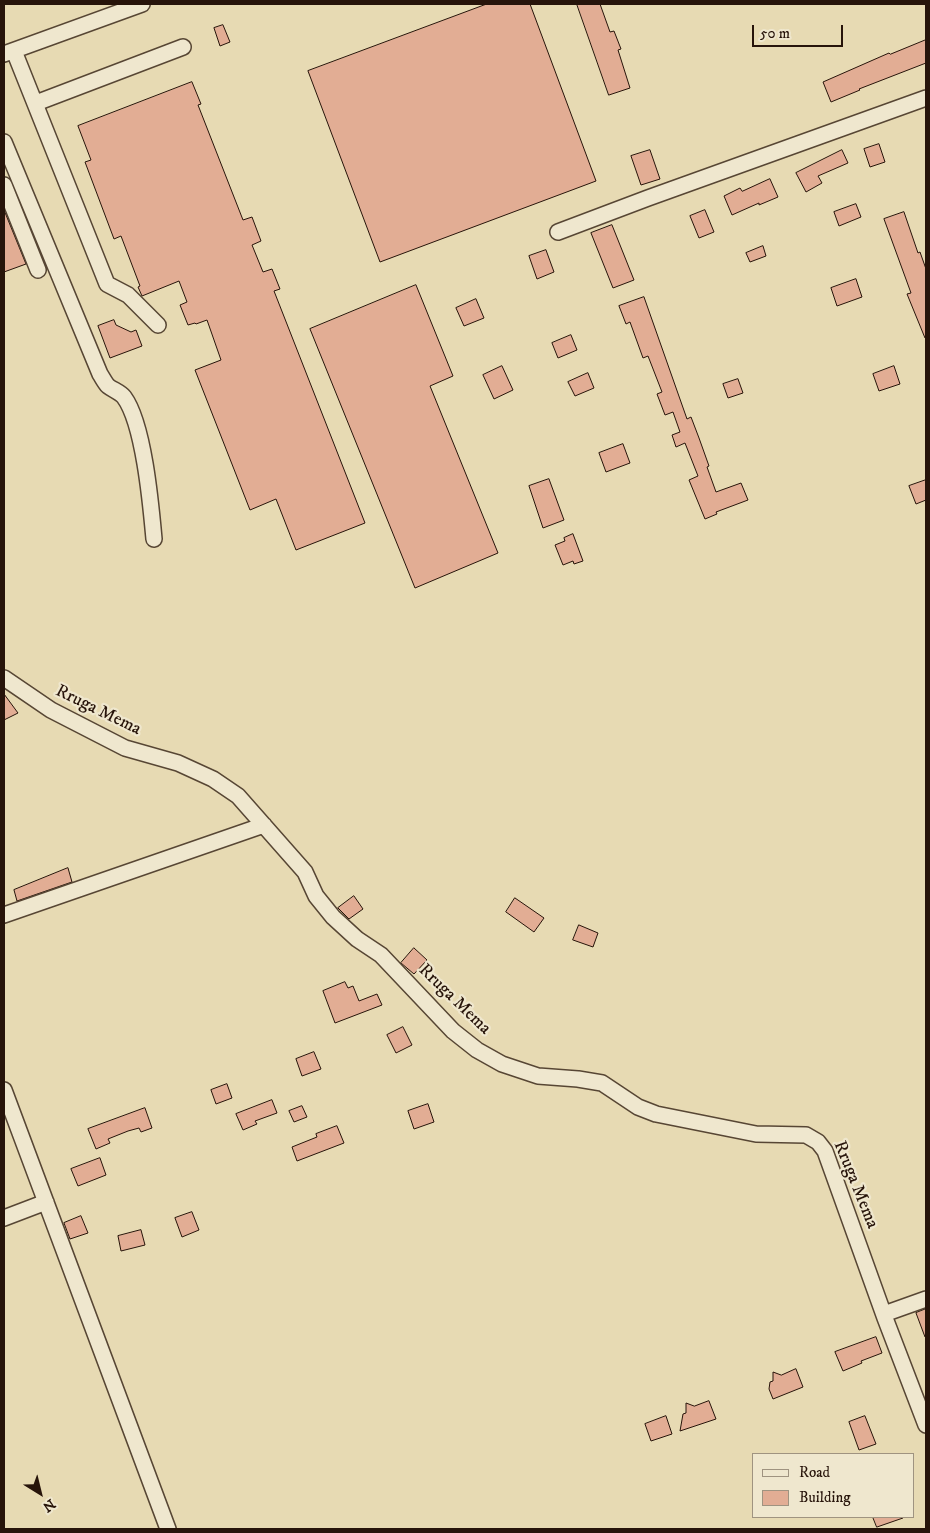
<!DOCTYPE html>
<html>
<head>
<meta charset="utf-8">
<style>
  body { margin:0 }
  #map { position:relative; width:930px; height:1533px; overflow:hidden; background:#e7dab3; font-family:"IM FELL DW Pica",serif }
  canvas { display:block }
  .frame { position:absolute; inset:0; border:5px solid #27140a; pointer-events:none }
  .legend { position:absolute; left:752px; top:1453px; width:162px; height:65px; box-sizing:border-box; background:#efe7ce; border:1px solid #9f9380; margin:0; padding:6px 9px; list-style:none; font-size:15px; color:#27140a }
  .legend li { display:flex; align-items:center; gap:10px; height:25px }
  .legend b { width:25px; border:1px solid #9f9380 }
  .north { position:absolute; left:15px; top:1468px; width:50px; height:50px; -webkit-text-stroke:4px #efe7ce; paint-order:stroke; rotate:144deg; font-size:14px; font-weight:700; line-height:20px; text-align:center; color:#27140a }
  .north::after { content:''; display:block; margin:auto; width:18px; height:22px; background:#27140a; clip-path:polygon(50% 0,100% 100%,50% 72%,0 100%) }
  .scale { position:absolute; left:752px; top:25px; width:91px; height:22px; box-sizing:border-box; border:2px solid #27140a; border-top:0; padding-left:6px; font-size:15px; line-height:18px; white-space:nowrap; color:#27140a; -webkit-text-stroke:4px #efe7ce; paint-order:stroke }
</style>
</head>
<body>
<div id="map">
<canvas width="930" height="1533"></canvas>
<div class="frame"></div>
<ul class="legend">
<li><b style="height:6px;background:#efe7ce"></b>Road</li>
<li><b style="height:14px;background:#e2ad94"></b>Building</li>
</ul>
<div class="north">N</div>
<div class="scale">50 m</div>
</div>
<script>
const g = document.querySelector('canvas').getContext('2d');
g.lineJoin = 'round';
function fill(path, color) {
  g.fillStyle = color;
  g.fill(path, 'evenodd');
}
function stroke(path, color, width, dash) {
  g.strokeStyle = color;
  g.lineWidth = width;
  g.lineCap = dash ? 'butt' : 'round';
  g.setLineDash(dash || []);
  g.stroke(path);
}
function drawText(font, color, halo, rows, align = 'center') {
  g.font = font + ' "IM FELL DW Pica",serif';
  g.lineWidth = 4.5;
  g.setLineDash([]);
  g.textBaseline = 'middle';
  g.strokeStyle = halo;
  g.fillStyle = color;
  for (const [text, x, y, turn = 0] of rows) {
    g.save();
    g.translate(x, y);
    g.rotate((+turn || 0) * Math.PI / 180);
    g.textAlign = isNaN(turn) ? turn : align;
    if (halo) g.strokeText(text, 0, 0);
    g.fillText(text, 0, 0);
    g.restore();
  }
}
const building = new Path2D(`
  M487,4H530L596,181L380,262L308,71Z
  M577,4H600L610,32L614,31L621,49L618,50L630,88L609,95Z
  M223,25L230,42L220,46L214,28Z
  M926,40V63L859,89L860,90L831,102L823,82L889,53L890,54Z
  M192,82L201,104L198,105L243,220L252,217L261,241L252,245L263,272L272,269L280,289L274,291L365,523L296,550L276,499L250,510L195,370L221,360L207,320L196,324L195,323L188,325L180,305L187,302L179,281L142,296L138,287L140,286L121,236L114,239L85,162L91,160L78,126Z
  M879,144L885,162L870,167L864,149Z
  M650,150L660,179L641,185L631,156Z
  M842,150L848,163L818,176L822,183L806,192L796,173Z
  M770,179L778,197L759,205V203L732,215L724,196L740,188L742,191Z
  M856,204L861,217L839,226L834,212Z
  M4,210L26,264L4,272Z
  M705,210L714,232L699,238L690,216Z
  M904,212L918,253L920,252L926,269V337L925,338L907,294L911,293L884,219Z
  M612,225L634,280L613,288L591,233Z
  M763,246L766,256L750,262L746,253Z
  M546,250L554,272L537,279L529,256Z
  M856,279L862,297L837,306L831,288Z
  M416,285L453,376L430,386L498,553L415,588L310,329Z
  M644,297L687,419L691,417L699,438L709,466L707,467L716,492L741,483L748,500L716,512L717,514L705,519L689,480L698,476L685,443L676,447L672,435L680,432L673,412L665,415L657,394L662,392L648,356L643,358L630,322L626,324L619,306Z
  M476,299L484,318L464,326L456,308Z
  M114,320L116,325L131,332L136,330L142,346L110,358L98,326Z
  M571,335L577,350L558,358L552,343Z
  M502,366L513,390L494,399L483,375Z
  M894,366L900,384L879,391L873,374Z
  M588,373L594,388L575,396L568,382Z
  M738,379L743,393L728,398L723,384Z
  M623,444L630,463L606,472L599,453Z
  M549,479L564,520L543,528L529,486Z
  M926,480V500L916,504L909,486Z
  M573,534L583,561L574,564L573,561L563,565L555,545L565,541L564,538Z
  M4,694L18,713L4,720Z
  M68,868L72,882L17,901L14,890Z
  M354,896L363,909L349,919L338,908Z
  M515,898L544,918L534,932L506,912Z
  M579,925L598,933L593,947L573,940Z
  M414,948L427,960L414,974L401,963Z
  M345,982L348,988L353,986L359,1001L377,994L382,1005L335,1023L323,991Z
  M403,1027L412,1045L396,1053L387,1035Z
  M314,1052L321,1069L302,1076L296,1059Z
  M227,1084L232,1098L216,1104L211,1090Z
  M272,1100L277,1113L255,1121L257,1124L243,1130L236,1114Z
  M428,1104L434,1122L414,1129L408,1111Z
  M302,1106L307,1117L294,1122L289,1111Z
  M145,1108L152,1128L141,1132L139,1128L128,1131L108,1139L110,1143L96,1149L88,1129Z
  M337,1126L344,1143L297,1161L292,1147L317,1137L316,1134Z
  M100,1158L106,1175L78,1186L71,1169Z
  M192,1212L199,1230L182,1237L175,1218Z
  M81,1216L88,1233L70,1239L64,1223Z
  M141,1230L145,1245L121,1251L118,1236Z
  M926,1309V1337H925L916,1313Z
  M876,1337L882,1353L861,1361L862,1363L843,1371L835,1352Z
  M796,1369L803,1387L773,1399L769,1389L770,1382L773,1381V1372L781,1375Z
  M709,1401L716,1419L680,1431L683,1414L686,1413V1403L694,1406Z
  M666,1416L672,1434L651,1441L645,1424Z
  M865,1416L876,1444L859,1450L849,1422Z
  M873,1517H903V1518L877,1527Z`);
const minor = new Path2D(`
  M14,51L107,284L128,295L158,325
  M4,54L142,4
  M36,103L183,47
  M4,142L100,374C102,377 105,383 108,386C113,390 120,392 124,397C144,424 151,506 154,539
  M4,185L38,270
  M558,232L648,198L926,98
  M4,678L51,710L125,748L178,763L213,779L238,796L305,872L316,896L333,917L357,939L381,955L453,1031L477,1050L502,1064L538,1076L578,1079L602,1083L638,1107L656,1114L756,1134L806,1135L818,1142L825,1151L885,1318L926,1425
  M4,915L264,825
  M4,1090L168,1529
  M4,1218L46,1202
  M884,1314L926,1299`);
const streetNames = [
  ["Rruga Mema",98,711,26],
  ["Rruga Mema",454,1000,44],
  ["Rruga Mema",855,1185,68]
];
fill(building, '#e2ad94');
stroke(building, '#27140a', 1);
stroke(minor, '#574634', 18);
stroke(minor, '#efe7ce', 15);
drawText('18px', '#27140a', '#efe7ce', streetNames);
</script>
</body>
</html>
